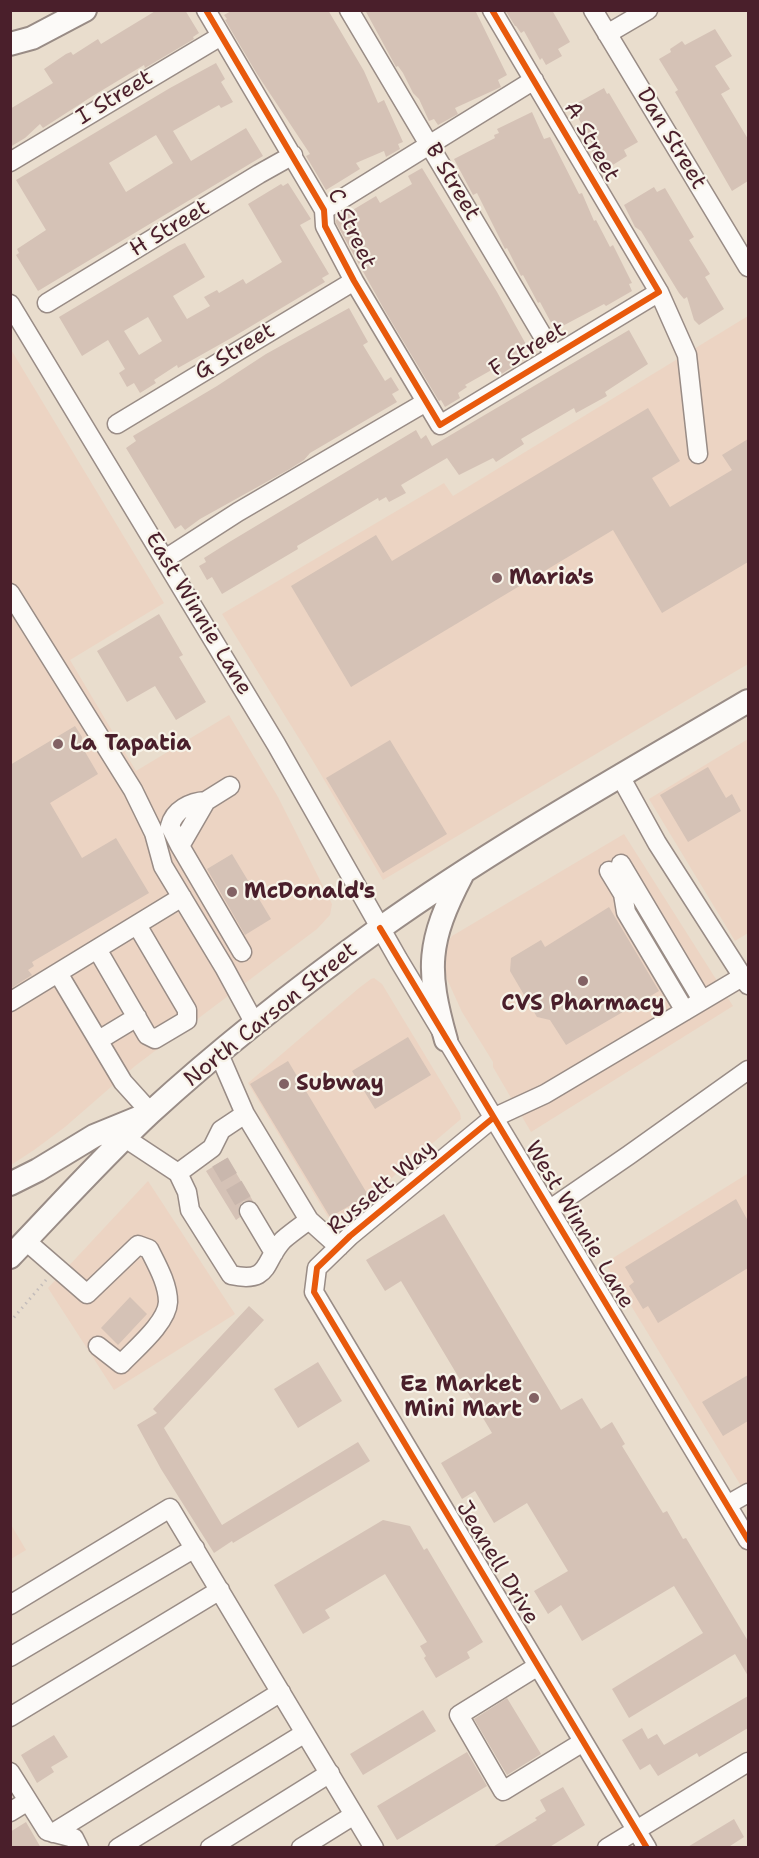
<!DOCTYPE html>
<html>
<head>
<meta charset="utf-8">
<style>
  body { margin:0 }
  #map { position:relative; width:759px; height:1858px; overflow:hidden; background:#e9ddcd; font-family:"Shantell Sans",sans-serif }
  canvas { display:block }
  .frame { position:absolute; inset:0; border:12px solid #4a1f2b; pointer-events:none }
</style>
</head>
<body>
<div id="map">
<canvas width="759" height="1858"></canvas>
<div class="frame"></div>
</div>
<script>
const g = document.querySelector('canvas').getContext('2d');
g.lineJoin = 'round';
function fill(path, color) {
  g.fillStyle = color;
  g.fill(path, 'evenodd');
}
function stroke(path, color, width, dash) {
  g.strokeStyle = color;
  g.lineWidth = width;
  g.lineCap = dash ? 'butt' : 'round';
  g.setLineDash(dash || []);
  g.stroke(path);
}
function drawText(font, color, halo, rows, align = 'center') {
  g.font = font + ' "Shantell Sans",sans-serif';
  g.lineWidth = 4.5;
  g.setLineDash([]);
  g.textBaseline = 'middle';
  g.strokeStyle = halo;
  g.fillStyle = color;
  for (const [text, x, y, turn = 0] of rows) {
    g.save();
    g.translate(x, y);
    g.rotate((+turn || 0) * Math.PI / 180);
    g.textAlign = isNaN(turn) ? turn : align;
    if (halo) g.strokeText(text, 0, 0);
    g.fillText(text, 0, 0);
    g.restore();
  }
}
const built = new Path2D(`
  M748,316V664L383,880L313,761L222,614L444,483L453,496Z
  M10,348L164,603L70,660L136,771L229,715L278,797L332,904L330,915L317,929L135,1066L65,1127L34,1150L11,1165Z
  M748,739V933L735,941L649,799Z
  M624,834L733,1006L531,1132L493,1067V1062L462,1012L447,979L443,963L447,943L452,936Z
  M374,978L382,984L460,1113L461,1119L334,1227L248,1083L359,988L371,979Z
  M747,1174L748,1493L746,1494L605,1263Z
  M148,1181L235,1314L114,1390L48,1288Z
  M10,1523L26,1550L11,1559H10Z`);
const building = new Path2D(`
  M157,10H185L199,33L193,37L194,39L145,68L144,65L91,97L43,128L40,124L25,138L10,147V109L53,83L44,69L66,54L71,52L73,55L98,39L101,44Z
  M233,10H328L364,71L378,103L384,100L403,142L398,144L400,149L386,157L384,151L356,163L360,169L326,190L306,156L310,154L257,74L225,20L227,19L224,15Z
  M365,10H475L507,75L498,80L501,87L455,108L458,114L438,125L434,119L429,121L419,99L413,93L403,73L398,66L396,67Z
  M505,10H552L570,42L558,49L562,56L546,65L542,58L540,60L524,31L521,33L516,26H515Z
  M715,29L732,56L715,66L730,89L721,94L748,139V181L732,191L675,92L678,90L659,59L671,52L670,49L682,41L685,45Z
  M216,63L225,79L221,82L233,102L221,108L219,105L173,131L191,161L246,128L263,156L38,291L16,255L19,253L17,249L46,230L16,180L170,88ZM156,135L173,163L126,192L109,163Z
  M604,88L607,94L609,93L638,142L624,150L627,156L608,168L605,162L599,165L589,146L592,144L572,106Z
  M532,112L544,139L550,137L579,194L582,193L594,221L596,220L610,247L613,245L632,283L629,284L632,291L606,306L604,304L555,330L540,302L538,303L523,275L521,276L507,248L505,249L477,193L473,195L454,159L495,138L494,135L499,133L497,129Z
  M422,168L497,292L528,348L523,351L526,358L500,375L495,368L465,385L467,387L458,393L460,398L445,407L441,400L439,401L385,311L336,223V220L376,196L380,203L412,184L408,176Z
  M288,183L311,219L300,225L329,274L322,278L325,282L233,337L178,368L177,365L154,380L156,383L140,393L134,383L127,387L119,373L125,369L108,340L82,356L59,317L178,246L185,243L205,277L173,296L187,319L210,306L204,297L217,290L219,293L243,279L246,284L282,262L248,204L281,184L283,186ZM148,317L162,341L139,355L124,331Z
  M654,187L657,192L665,188L694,237L689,240L710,274L705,277L724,309L699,325L694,320L687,297L684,299L679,293L641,231L635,227L624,205Z
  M349,308L368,342L363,345L385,381L391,377L399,390L392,394L397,402L310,453L304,460L288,470L200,519L185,530L181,525L175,529L126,448L136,441L133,436L217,386L266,354Z
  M629,330L648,364L605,392L607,396L576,413L574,408L521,439L524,444L496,462L493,458L459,475L447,458L401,485L406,493L389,502L386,497L379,501L378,498L297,546L298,549L222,594L212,577L207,580L199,566L206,562L204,558L231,541L416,430L421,439L426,435L432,446Z
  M648,408L680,461L652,478L670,507L732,470L722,455L748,439V562L662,613L613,530L351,687L291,586L376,535L392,561Z
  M159,614L183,655L179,657L206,702L176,720L155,686L127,702L97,651Z
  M75,726L82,737L81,745L98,774L50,803L82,858L116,838L149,893L32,962L34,966L28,970L32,975L10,989V765Z
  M390,740L447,834L383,873L326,778Z
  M708,767L726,798L732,794L741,811L688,842L660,795Z
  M232,854L271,919L245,935L207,869Z
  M609,907L659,991L566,1045L550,1020L537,1017L510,971L511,958L541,940L545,947Z
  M408,1037L431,1075L375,1109L352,1071Z
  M288,1061L368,1195L330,1217L250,1084Z
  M227,1158L253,1201H244L240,1205L238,1211L240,1217L236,1220L206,1171Z
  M736,1199L748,1221V1268L658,1323L648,1306L643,1309L629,1286L634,1282L625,1267Z
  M444,1214L561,1410L582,1398L601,1429L612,1422L625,1444L622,1446L663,1513L667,1511L683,1539L686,1538L748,1641V1676L735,1654L629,1718L612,1689L703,1633L674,1586L582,1641L561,1605L548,1614L534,1591L568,1571L527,1503L494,1523L475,1491L462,1499L441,1463L492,1433L401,1281L385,1291L366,1260Z
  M130,1297L147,1314L118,1345L101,1328Z
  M249,1306L264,1320L164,1428L222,1525L358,1442L370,1461L233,1543L232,1541L214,1553L161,1469L137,1425L157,1413L153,1409Z
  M318,1362L342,1401L298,1428L274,1389Z
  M748,1375V1421L723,1436L702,1402Z
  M383,1520L410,1526L424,1550L427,1548L483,1642L467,1652L470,1658L436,1678L424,1658L426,1656L420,1646L427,1642L385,1574L325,1610L330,1618L303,1634L274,1585Z
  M748,1696V1728L699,1757L697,1753L658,1776L650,1764L640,1770L622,1740L642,1728L648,1739L657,1734L664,1745Z
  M507,1698L541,1754L507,1775L474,1719Z
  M423,1710L436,1731L363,1775L350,1754Z
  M54,1735L68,1757L51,1767L54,1772L37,1783L21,1755Z
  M467,1752L487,1786L397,1840L377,1806Z
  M563,1787L585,1825L548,1848H491L537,1820L535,1818L546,1811L540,1800Z
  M734,1819L744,1837L727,1848H686Z
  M26,1822L41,1848H10V1832Z`);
const minorTunnel = new Path2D(`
  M220,1162L249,1211`);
const path = new Path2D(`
  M10,1322L46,1280`);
const minor = new Path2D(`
  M206,10L324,210L325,226L354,281L440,425L659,292
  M349,10L554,355
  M492,10L659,292L687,355L698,454
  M593,10L748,267
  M607,34L648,10
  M10,162L221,36
  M324,210L534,80
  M47,303L259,174L293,155
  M10,304L276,744L398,959L748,1540
  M117,424L354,281
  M165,559L238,512L426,402
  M10,593L133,790L154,833L163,866L224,967L255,1024
  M620,776L657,843L748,985
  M230,786L206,801L180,846L242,952
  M180,846L170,826C174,810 190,802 206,801
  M621,864L702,1000
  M609,871L623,894L626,912L685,1011
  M97,949L147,1035L155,1039L187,1020V1010L137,925
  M58,973L123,1082L151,1113
  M10,1002L182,897
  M99,1040L137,1017
  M125,1138L178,1173L187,1192L190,1210L231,1275C271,1284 263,1261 283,1240C291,1233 301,1226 309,1220L245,1114L219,1054
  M178,1173L212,1148L221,1130L245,1114
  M549,1210L629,1155L748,1070
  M249,1211L274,1253
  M309,1220L339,1247
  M26,1241L87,1294L138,1245L149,1249C157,1265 168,1284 168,1302C167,1323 135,1349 121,1364L98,1346
  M727,1505L748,1493
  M10,1605L170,1508L374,1848
  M10,1657L195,1548
  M538,1666L459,1715L503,1791L583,1742
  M10,1717L220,1590
  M10,1772L47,1831L74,1838L79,1848
  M10,1812L28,1801
  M53,1833L281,1692
  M118,1848L305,1733
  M210,1848L330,1773
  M301,1848L354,1815
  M607,1848L748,1762
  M647,1848L314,1292L317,1268L350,1236L493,1118L545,1094L742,977`);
const major = new Path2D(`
  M10,44L32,38L85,10
  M446,1040C426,969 427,942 462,875
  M10,1184L38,1170L94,1136L138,1118
  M10,1257C56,1209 101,1159 150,1113C222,1047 300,986 379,929C497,845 624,774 748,701`);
const cycleway = new Path2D(`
  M206,10L324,210L325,226L354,281L440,425L659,292L492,10
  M380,928L748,1540
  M493,1118L350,1236L317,1268L314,1292L647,1848`);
const markers = [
  [497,578,6,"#826264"],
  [58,744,6,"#826264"],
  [232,892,6,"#826264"],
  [583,981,6,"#826264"],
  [284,1084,6,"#826264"],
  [534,1398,6,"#826264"]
];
const streetNames = [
  ["I Street",115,98,-31],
  ["Dan Street",671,139,59],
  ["A Street",591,142,60],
  ["B Street",452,182,59],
  ["H Street",170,229,-31],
  ["C Street",351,229,65],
  ["F Street",528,350,-31],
  ["G Street",235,352,-31],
  ["East Winnie Lane",198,614,59],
  ["North Carson Street",271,1015,-39],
  ["Russett Way",382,1188,-40],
  ["West Winnie Lane",579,1225,59],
  ["Jeanell Drive",497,1563,59]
];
const poiNames = [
  ["Maria's",509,578],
  ["La Tapatia",70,744],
  ["McDonald's",244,892],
  ["CVS Pharmacy",583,1004,"center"],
  ["Subway",296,1084],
  ["Ez Market",522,1385,"right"],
  ["Mini Mart",522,1410,"right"]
];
fill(built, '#ecd4c3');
fill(building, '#d5c2b6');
stroke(minorTunnel, '#c9b7ad', 18, [18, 9]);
stroke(minor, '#998c86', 21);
stroke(major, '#998c86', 26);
stroke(path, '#c3bcba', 3, [1.5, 4.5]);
stroke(minor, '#fcfaf8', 18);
stroke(major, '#fcfaf8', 22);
stroke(cycleway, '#e8590c', 6);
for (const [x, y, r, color] of markers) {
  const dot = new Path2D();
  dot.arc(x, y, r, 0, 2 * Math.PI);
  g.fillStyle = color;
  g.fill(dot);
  stroke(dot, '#f7f3e8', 2);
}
drawText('22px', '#4a1f2b', '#f7f3e8', streetNames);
drawText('bold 22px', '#4a1f2b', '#f7f3e8', poiNames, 'left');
</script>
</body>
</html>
